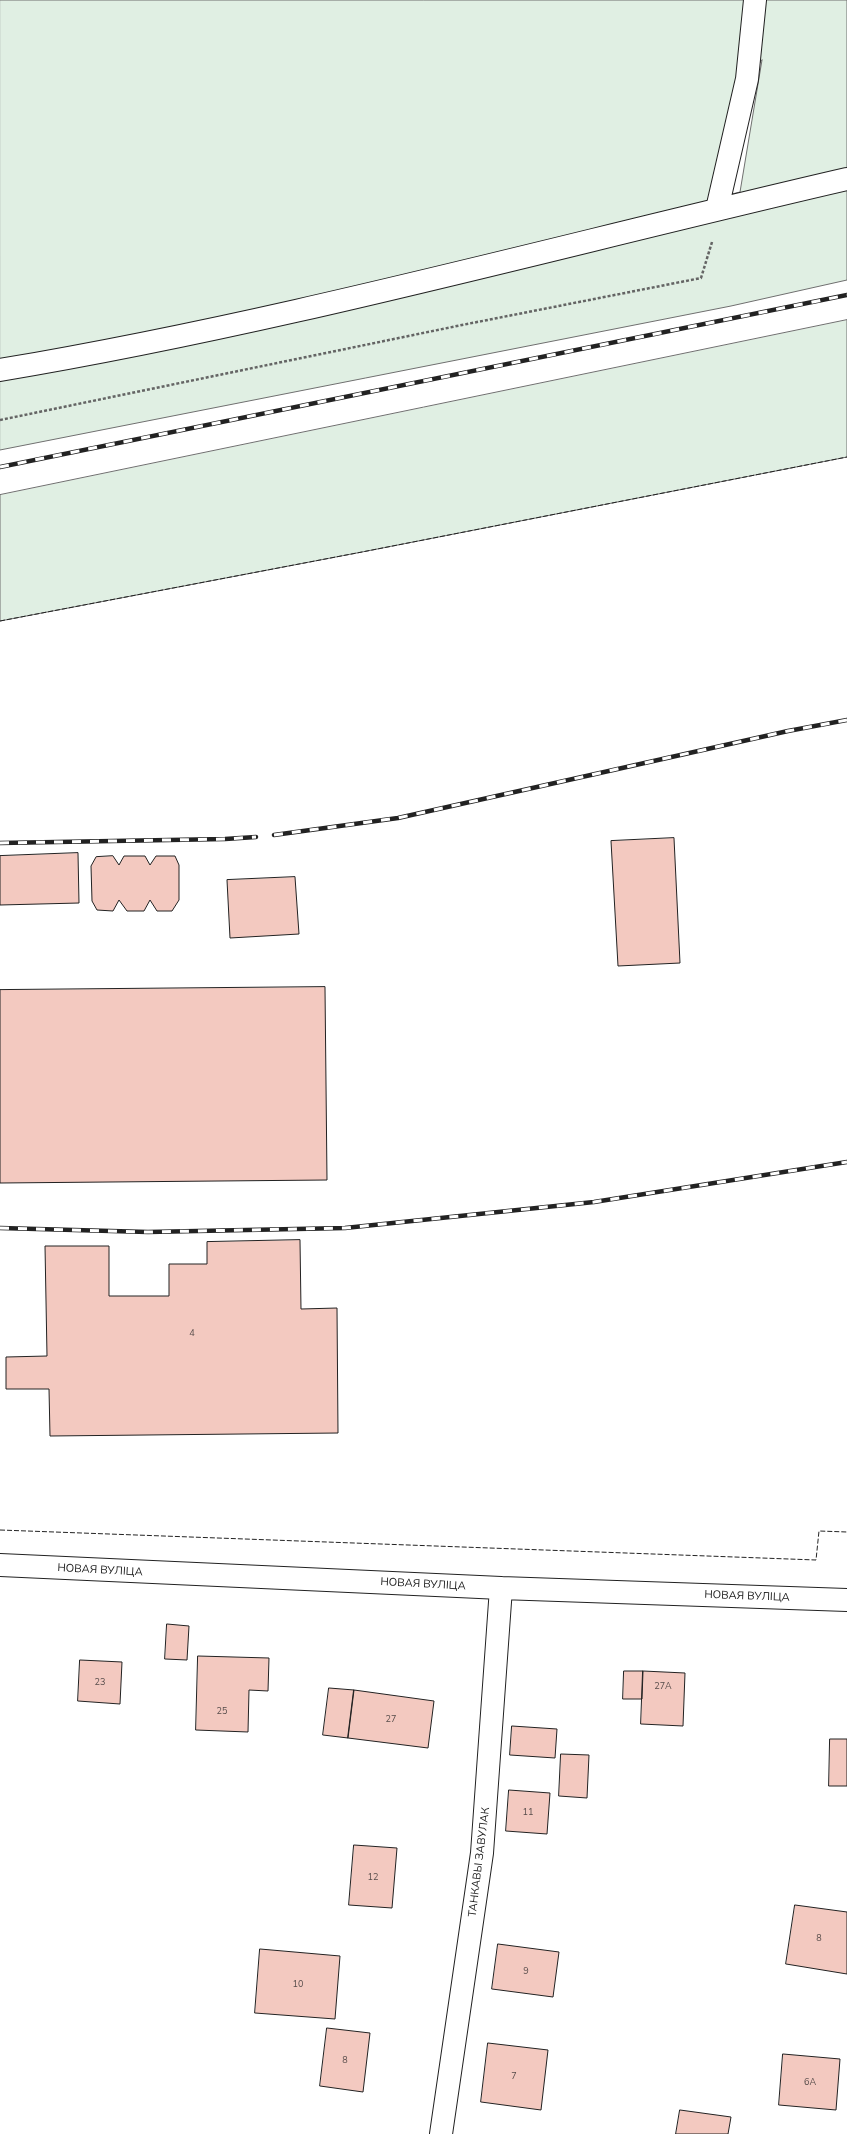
<!DOCTYPE html>
<html>
<head>
<meta charset="utf-8">
<style>
  body { margin:0 }
  canvas { display:block; background:#fff }
</style>
</head>
<body>
<canvas width="847" height="2134"></canvas>
<script>
const g = document.querySelector('canvas').getContext('2d');
g.lineJoin = 'round';
function fill(path, color) {
  g.fillStyle = color;
  g.fill(path, 'evenodd');
}
function stroke(path, color, width, dash) {
  g.strokeStyle = color;
  g.lineWidth = width;
  g.lineCap = dash ? 'butt' : 'round';
  g.setLineDash(dash || []);
  g.stroke(path);
}
function drawText(font, color, halo, rows, align = 'center') {
  g.font = font + ' Mulish,sans-serif';
  g.lineWidth = 3;
  g.setLineDash([]);
  g.textBaseline = 'middle';
  g.strokeStyle = halo;
  g.fillStyle = color;
  for (const [text, x, y, turn = 0] of rows) {
    g.save();
    g.translate(x, y);
    g.rotate((+turn || 0) * Math.PI / 180);
    g.textAlign = isNaN(turn) ? turn : align;
    if (halo) g.strokeText(text, 0, 0);
    g.fillText(text, 0, 0);
    g.restore();
  }
}
const green = new Path2D(`
  M0,0H847V280L731,306L0,450ZM762,60L740,192L708,200L730,106Z
  M847,320V457L362,552L0,621V495Z`);
const building = new Path2D(`
  M674,838L680,963L618,966L611,841Z
  M78,853L79,903L0,905V856Z
  M113,856L119,865L124,856H145L150,865L156,856H175L179,865V900L172,911H157L150,900L144,911H127L119,900L113,911L97,910L92,901L91,866L96,857Z
  M295,877L299,934L230,938L227,880Z
  M325,987L327,1180L0,1183V990Z
  M300,1240L301,1309L337,1308L338,1433L50,1436L49,1389H6V1357L47,1356L45,1246H109V1296H169V1264H207V1242Z
  M167,1624L189,1626L187,1660L165,1659Z
  M198,1656L269,1658L268,1691L249,1690L248,1732L196,1730Z
  M80,1660L122,1662L120,1704L78,1701Z
  M624,1671H643L642,1699H623Z
  M643,1671L685,1673L683,1726L641,1724Z
  M329,1688L354,1690L348,1738L323,1735Z
  M354,1690L434,1701L428,1748L348,1738Z
  M512,1726L557,1729L555,1758L510,1755Z
  M830,1739H847V1786H829Z
  M561,1754L589,1755L587,1798L559,1796Z
  M509,1790L550,1793L547,1834L506,1831Z
  M354,1845L397,1848L392,1908L349,1905Z
  M795,1905L847,1912V1974L786,1964Z
  M498,1944L559,1952L553,1997L492,1989Z
  M260,1949L340,1956L335,2019L255,2013Z
  M327,2028L370,2033L363,2092L320,2086Z
  M488,2043L548,2050L541,2110L481,2102Z
  M783,2054L840,2059L836,2110L779,2105Z
  M680,2110L731,2117L728,2134H676Z`);
const path = new Path2D(`
  M0,420L462,325L701,278L712,242`);
const minor = new Path2D(`
  M717,209L747,79L755,0
  M0,370C286,322 565,244 847,179
  M0,1565L501,1588L847,1600
  M441,2134L482,1853L501,1588`);
const rail = new Path2D(`
  M0,467L847,295
  M274,835L398,818L788,731L847,720
  M0,843L225,839L256,837
  M0,1228L148,1232L345,1228L594,1202L847,1162`);
const fence = new Path2D(`
  M0,621L362,552L847,457
  M0,1530L816,1560L819,1531L847,1532`);
const numberNames = [
  ["4",192,1333],
  ["23",100,1682],
  ["27А",663,1686],
  ["25",222,1711],
  ["27",391,1719],
  ["11",528,1812],
  ["12",373,1877],
  ["8",819,1938],
  ["9",526,1971],
  ["10",298,1984],
  ["8",345,2060],
  ["7",514,2076],
  ["6А",810,2082]
];
const streetNames = [
  ["НОВАЯ ВУЛІЦА",100,1570,3],
  ["НОВАЯ ВУЛІЦА",423,1584,3],
  ["НОВАЯ ВУЛІЦА",747,1596,2],
  ["ТАНКАВЫ ЗАВУЛАК",479,1862,-83]
];
fill(green, '#e0efe3');
stroke(green, '#6f6f6f', 1);
fill(building, '#f3c9c0');
stroke(building, '#222', 1);
stroke(minor, '#222', 24);
stroke(path, '#646464', 2.5, [3, 2]);
stroke(minor, '#fff', 22);
stroke(rail, '#222', 4.5);
stroke(rail, '#fff', 3, [9]);
stroke(fence, '#222', 1, [5, 2]);
drawText('9px', '#564c4a', null, numberNames);
drawText('11px', '#222', '#fff', streetNames);
</script>
</body>
</html>
